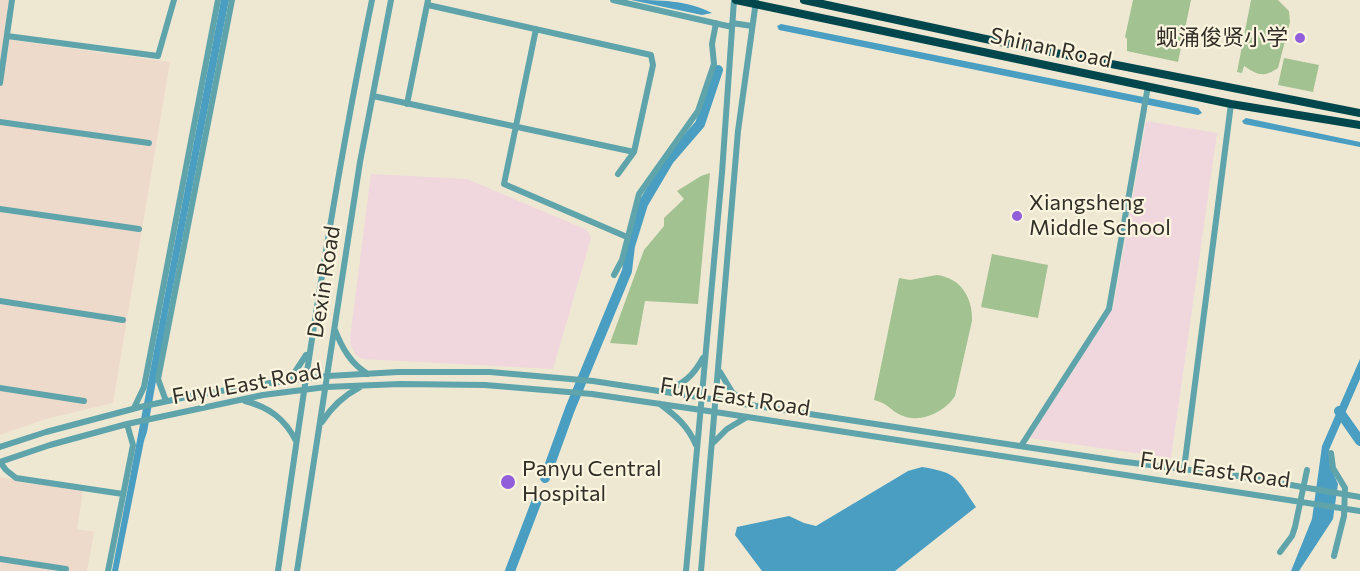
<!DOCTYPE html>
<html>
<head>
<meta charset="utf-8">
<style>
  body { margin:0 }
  canvas { display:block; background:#eee8d3 }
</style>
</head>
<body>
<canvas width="1360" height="571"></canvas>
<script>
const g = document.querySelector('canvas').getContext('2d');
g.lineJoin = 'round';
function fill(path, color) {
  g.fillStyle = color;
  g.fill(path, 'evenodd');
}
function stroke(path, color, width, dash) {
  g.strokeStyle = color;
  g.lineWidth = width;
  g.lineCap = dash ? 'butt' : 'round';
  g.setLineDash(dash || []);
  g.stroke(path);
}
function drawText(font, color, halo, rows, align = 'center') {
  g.font = font + ' Commissioner,"Noto Sans SC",sans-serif';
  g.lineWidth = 4.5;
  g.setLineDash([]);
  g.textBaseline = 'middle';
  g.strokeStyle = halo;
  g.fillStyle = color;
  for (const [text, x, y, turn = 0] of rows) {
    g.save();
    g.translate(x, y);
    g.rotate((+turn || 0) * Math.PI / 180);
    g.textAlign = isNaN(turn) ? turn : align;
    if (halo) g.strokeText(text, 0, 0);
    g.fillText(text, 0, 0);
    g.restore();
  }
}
const commercial = new Path2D(`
  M1146,121L1217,133L1171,458L1030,438L1113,308Z
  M371,174L467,179L585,229L589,233L591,238L553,369L362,359L355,354L351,346L350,338Z`);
const industrial = new Path2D(`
  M0,0H9L4,39L170,62L113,403L46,419L0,435Z
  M0,477L83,491L77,529L94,532L87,571H0Z`);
const green = new Path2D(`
  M1133,0H1191L1178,62L1127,51V39L1125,37Z
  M1251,0H1278L1289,11L1290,22L1278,68C1263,78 1258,75 1244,66L1242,73L1237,72Z
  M1284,58L1319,65L1313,92L1278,85Z
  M710,173L698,304L645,301L637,345L610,343L644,250L664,226V218L684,199L677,191L701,176Z
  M992,254L1048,265L1038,318L981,307Z
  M937,275C961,278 973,298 972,321L955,396C945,412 921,423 903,416C890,411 890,404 874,400L899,278L910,280Z`);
const water = new Path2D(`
  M221,0H229L168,313L147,432L144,441L118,571H112Z
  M631,0C659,0 687,0 712,13L702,15Z
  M781,24L1198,108L1202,113L1198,115L779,30L777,26Z
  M1246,118L1360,142V147L1244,124L1242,121Z
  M1360,359V379L1329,450L1330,466L1338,484L1333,519L1299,571H1291L1312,519L1322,446Z
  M922,467C959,473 956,478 976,507L895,571H762L735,535L737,527L789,516L804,523L816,526L908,471Z`);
const river = new Path2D(`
  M1339,411L1360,441
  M545,478L570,409L627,271L630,246L643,204L669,160L700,124L718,70
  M510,571L539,495`);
const minor = new Path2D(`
  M613,0L732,27
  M428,5L651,55L653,65L634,152L618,174
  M732,23L752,26
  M536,29L504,184L627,237
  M7,36L158,56L174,0
  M0,83L12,0
  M373,96L634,152
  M407,104L428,0
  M0,122L149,143
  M0,209L139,229
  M614,275L622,260L639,194L698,111L714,64L712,44L716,23
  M0,301L123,320
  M335,330C342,348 351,364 368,374
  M720,372L732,392L745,403
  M282,379L295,372L306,355
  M0,388L84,401
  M664,391C684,384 693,376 703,358
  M166,401L158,379L232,0
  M245,401C269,407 285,419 296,441
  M660,404C676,416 688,426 696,445
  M134,408L144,387L218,0
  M322,422C332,406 343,396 360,387
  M712,444L727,429L747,417
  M1021,446L1109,309L1148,86
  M0,447L46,432L140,407L191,396L262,384L328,376L398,372H490L593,381L1118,461L1239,476L1360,497
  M1331,453L1333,468L1345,488L1344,516L1334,556
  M0,462L50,445L127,424L263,395L326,387L400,384L485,385L592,394L715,412L1360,511
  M0,462L6,470L16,478L123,494
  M1184,469L1231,104
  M1280,552L1292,536L1295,527L1307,470
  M0,559L66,569
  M108,571L133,445L127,424
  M278,571C305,380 333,189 372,0
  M297,571L360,162L391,0
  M686,571L722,173L734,0
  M701,571L738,131L756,1`);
const highway = new Path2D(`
  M736,0L1231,104L1360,125
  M804,0L995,41L1360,113`);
const markers = [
  [1300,38,6,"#905fd9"],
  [1017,216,6,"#905fd9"],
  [508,482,8,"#905fd9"]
];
const poiNames = [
  ["蚬涌俊贤小学",1288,38,"right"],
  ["Xiangsheng",1029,203],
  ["Middle School",1029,228],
  ["Panyu Central",522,469],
  ["Hospital",522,494]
];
const streetNames = [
  ["Shinan Road",1051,48,12],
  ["Dexin Road",324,282,-81],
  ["Fuyu East Road",247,384,-10],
  ["Fuyu East Road",735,397,9],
  ["Fuyu East Road",1215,470,8]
];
fill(commercial, '#f0d6dd');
fill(industrial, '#eedacb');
fill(green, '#a2c292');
fill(water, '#499ec2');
stroke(river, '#499ec2', 10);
stroke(minor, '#5ea4aa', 6);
stroke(highway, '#00474d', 8);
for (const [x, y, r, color] of markers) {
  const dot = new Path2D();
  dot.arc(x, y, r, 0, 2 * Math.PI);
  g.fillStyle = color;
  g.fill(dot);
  stroke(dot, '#fbf5e0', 2);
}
drawText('22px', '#322f28', '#fbf5e0', poiNames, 'left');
drawText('22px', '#322f28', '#fbf5e0', streetNames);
</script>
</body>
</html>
